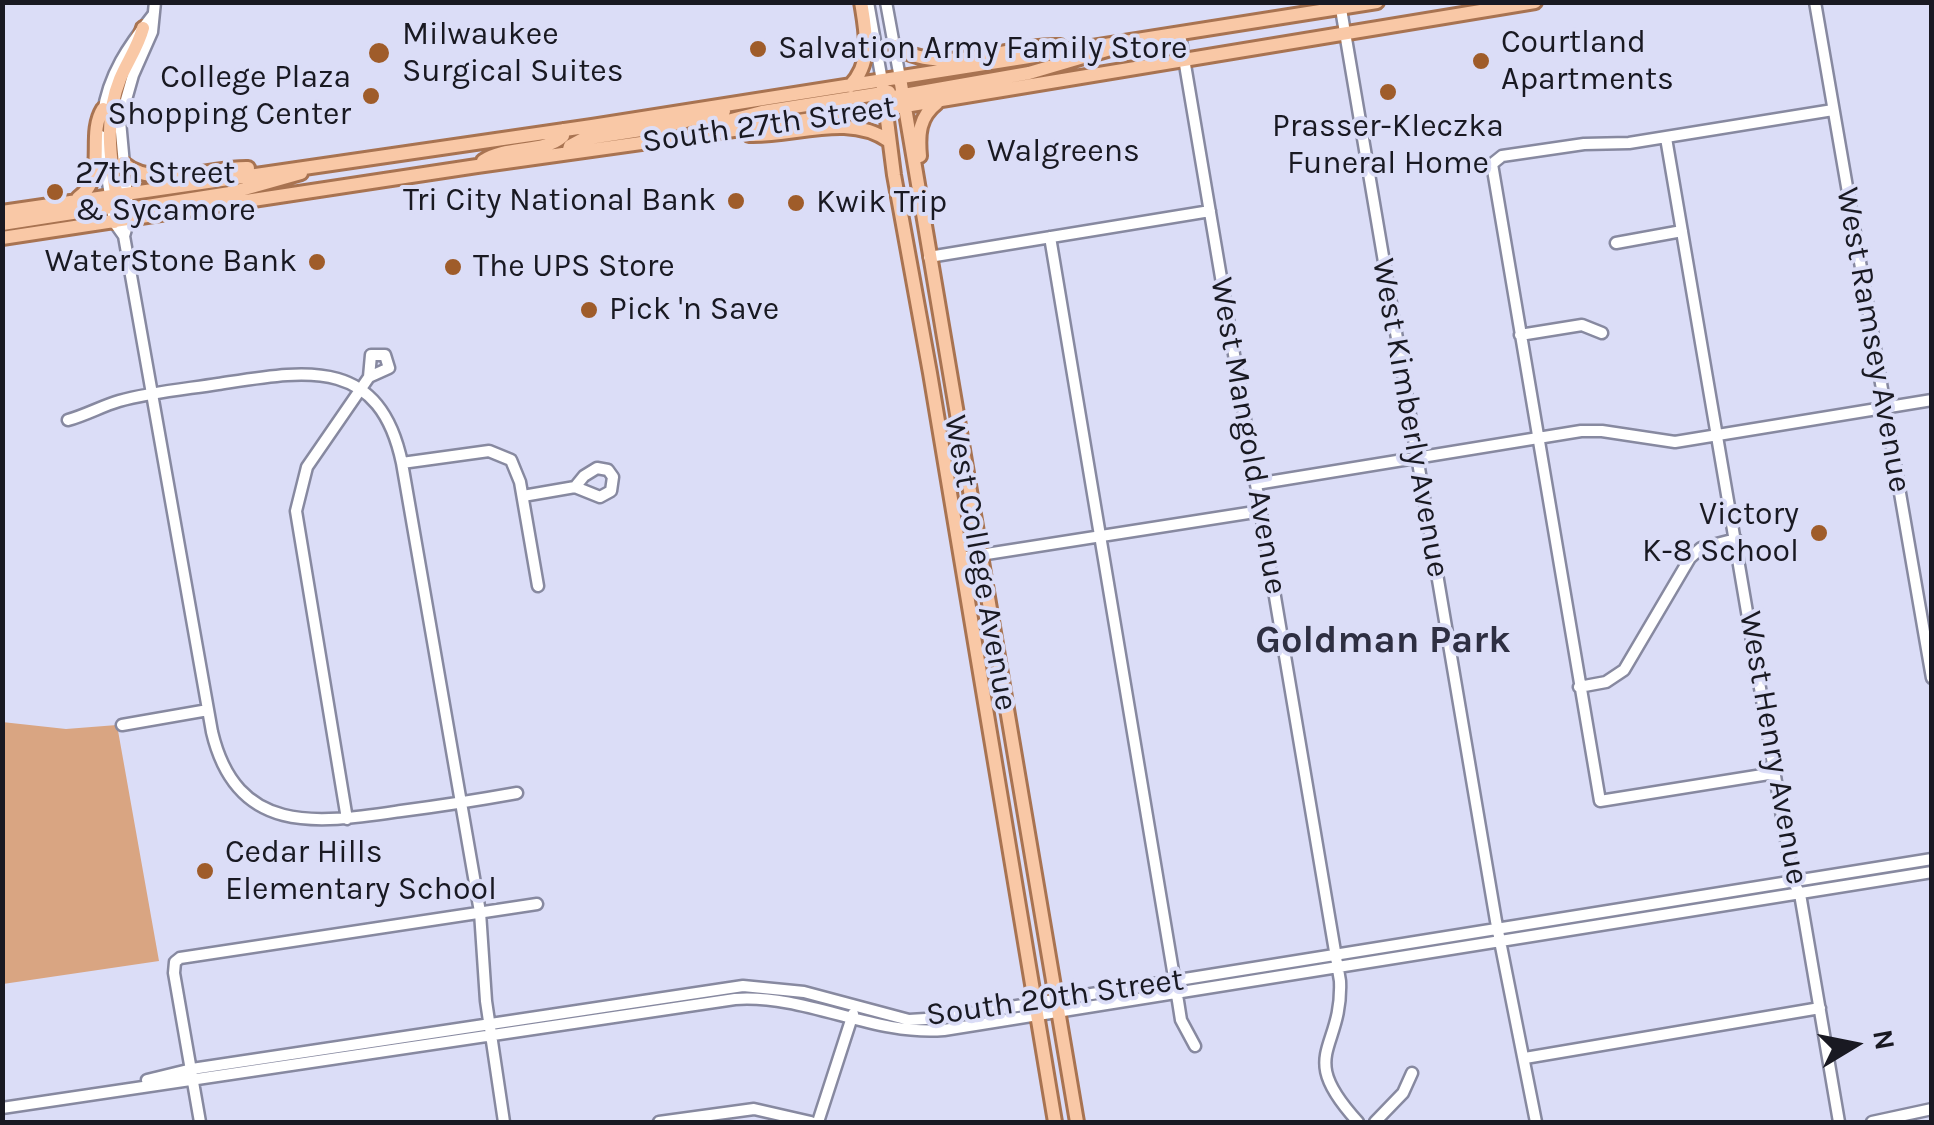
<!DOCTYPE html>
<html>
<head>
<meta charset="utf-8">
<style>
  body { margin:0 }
  #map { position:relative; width:1934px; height:1125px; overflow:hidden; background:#dbddf7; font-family:Karla,sans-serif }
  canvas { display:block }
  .frame { position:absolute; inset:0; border:5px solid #191922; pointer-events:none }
  .north { position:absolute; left:1804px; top:995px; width:100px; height:100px; -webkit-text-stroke:8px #dbddf7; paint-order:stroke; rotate:80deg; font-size:28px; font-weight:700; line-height:40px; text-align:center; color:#191922 }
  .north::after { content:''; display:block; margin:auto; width:35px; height:45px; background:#191922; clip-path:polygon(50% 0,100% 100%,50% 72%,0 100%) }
</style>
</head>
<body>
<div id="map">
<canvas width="1934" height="1125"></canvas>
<div class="frame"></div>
<div class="north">N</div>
</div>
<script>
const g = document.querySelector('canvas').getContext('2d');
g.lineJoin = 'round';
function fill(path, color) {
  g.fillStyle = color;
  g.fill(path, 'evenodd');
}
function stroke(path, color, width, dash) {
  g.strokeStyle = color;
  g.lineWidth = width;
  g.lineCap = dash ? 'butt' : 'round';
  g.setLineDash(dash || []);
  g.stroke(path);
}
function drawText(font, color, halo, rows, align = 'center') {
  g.font = font + ' Karla,sans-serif';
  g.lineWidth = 8;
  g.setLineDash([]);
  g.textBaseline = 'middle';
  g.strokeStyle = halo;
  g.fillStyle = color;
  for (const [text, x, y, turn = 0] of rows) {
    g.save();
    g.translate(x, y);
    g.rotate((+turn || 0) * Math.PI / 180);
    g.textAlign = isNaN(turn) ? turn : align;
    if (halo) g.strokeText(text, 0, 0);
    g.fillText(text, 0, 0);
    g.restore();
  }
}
const green = new Path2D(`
  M2,722L66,729L117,725L159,961L3,984Z`);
const minor = new Path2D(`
  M868,2L882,81
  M886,2L900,78
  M1815,2L1932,678
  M1341,9L1496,921L1536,1122
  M1180,35L1340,981C1343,1052 1295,1053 1358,1122
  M103,114C108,75 129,45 153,15
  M101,136L114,222L124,236L212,732C237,837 319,823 401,811C440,806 478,800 517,793
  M1666,138L1793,881L1800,894L1839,1122
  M124,236L129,219L120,121L133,75L152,32L155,2
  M1050,237L1178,1001L1181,1020L1195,1046
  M1616,243L1682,231
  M929,257L1210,211
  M1520,335L1582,325L1602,333
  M68,420C86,415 102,406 119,401C151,392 186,389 218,384C303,371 379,354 402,463L480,912L486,1001L504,1122
  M402,463L489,451L511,460L520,482L538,586
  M1256,484L1581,431H1602L1675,442L1932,400
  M523,496L575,487L600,497L611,491L613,477L608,470L597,468L584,476L575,487
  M961,558L1261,511
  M1579,687L1606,682L1624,670L1690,558L1701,548L1736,539
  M122,725L208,710
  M1775,773L1600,801L1492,164L1502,156L1584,144L1629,143L1833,110
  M347,819L296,511L307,467L369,377L371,355H385L389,368L369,377
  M1525,1058L1820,1008
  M147,1080L192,1069L743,986L804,992L909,1020L942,1018L1932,859
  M2,1108L735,999C808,994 872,1036 944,1030L1932,872
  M200,1122L174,973L175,962L180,958L537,904
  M659,1122L754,1109L811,1122
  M818,1122L853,1014
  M1375,1122L1403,1093L1412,1073
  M1872,1122L1932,1109`);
const major = new Path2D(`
  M894,46C944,78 1006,44 1060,46
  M900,78L1077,1122
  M882,81L894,175L930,373L1055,1122
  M850,86C873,62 866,33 861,2
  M898,96L1029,73L1107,50
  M697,129L762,112L889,92
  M749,135C794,137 848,112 889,141
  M568,153L570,146L583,139L667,126L724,111
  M920,156C918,134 919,117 937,103
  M483,161C507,145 544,154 563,136V130
  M123,163C154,190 211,167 248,168
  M78,198C109,176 86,136 103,109
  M117,198C110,159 104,118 120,79C127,62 138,47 143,28
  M2,212L592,126L1377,2
  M114,222L128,209L230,193L301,173
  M2,224L111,207L124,196
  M2,238L477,166L905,106L1535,2`);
const markers = [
  [758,49,10,"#9f5c2a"],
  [379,53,12,"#9f5c2a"],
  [1481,61,10,"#9f5c2a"],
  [1388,92,10,"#9f5c2a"],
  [371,96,10,"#9f5c2a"],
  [967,152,10,"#9f5c2a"],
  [55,192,10,"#9f5c2a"],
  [736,201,10,"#9f5c2a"],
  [796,203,10,"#9f5c2a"],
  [317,262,10,"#9f5c2a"],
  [453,267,10,"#9f5c2a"],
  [589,310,10,"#9f5c2a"],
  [1819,533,10,"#9f5c2a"],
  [205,871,10,"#9f5c2a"]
];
const poiNames = [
  ["Milwaukee",402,35],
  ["Surgical Suites",402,72],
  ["Courtland",1501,43],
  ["Apartments",1501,80],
  ["Salvation Army Family Store",778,49],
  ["College Plaza",351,78,"right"],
  ["Shopping Center",351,115,"right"],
  ["Prasser-Kleczka",1388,127,"center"],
  ["Funeral Home",1388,164,"center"],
  ["Walgreens",987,152],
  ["27th Street",75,174],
  ["& Sycamore",75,211],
  ["Tri City National Bank",716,201,"right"],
  ["Kwik Trip",816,203],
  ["WaterStone Bank",297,262,"right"],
  ["The UPS Store",473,267],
  ["Pick 'n Save",609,310],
  ["Victory",1799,515,"right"],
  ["K-8 School",1799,552,"right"],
  ["Cedar Hills",225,853],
  ["Elementary School",225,890]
];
const streetNames = [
  ["South 27th Street",769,125,-8],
  ["West Ramsey Avenue",1873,340,80],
  ["West Kimberly Avenue",1410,418,80],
  ["West Mangold Avenue",1248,436,80],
  ["West College Avenue",980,563,80],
  ["West Henry Avenue",1773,748,80],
  ["South 20th Street",1055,998,-8]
];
const quarterNames = [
  ["Goldman Park",1383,641]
];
fill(green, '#d9a582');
stroke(minor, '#8789a0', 15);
stroke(major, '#a87351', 18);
stroke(minor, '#fff', 10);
stroke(major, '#f9c8a6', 12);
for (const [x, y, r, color] of markers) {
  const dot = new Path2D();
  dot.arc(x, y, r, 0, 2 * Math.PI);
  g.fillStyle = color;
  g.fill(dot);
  stroke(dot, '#dbddf7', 4);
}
drawText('32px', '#191922', '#dbddf7', poiNames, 'left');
drawText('32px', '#191922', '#dbddf7', streetNames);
drawText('bold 38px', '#2e2f42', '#dbddf7', quarterNames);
</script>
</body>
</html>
